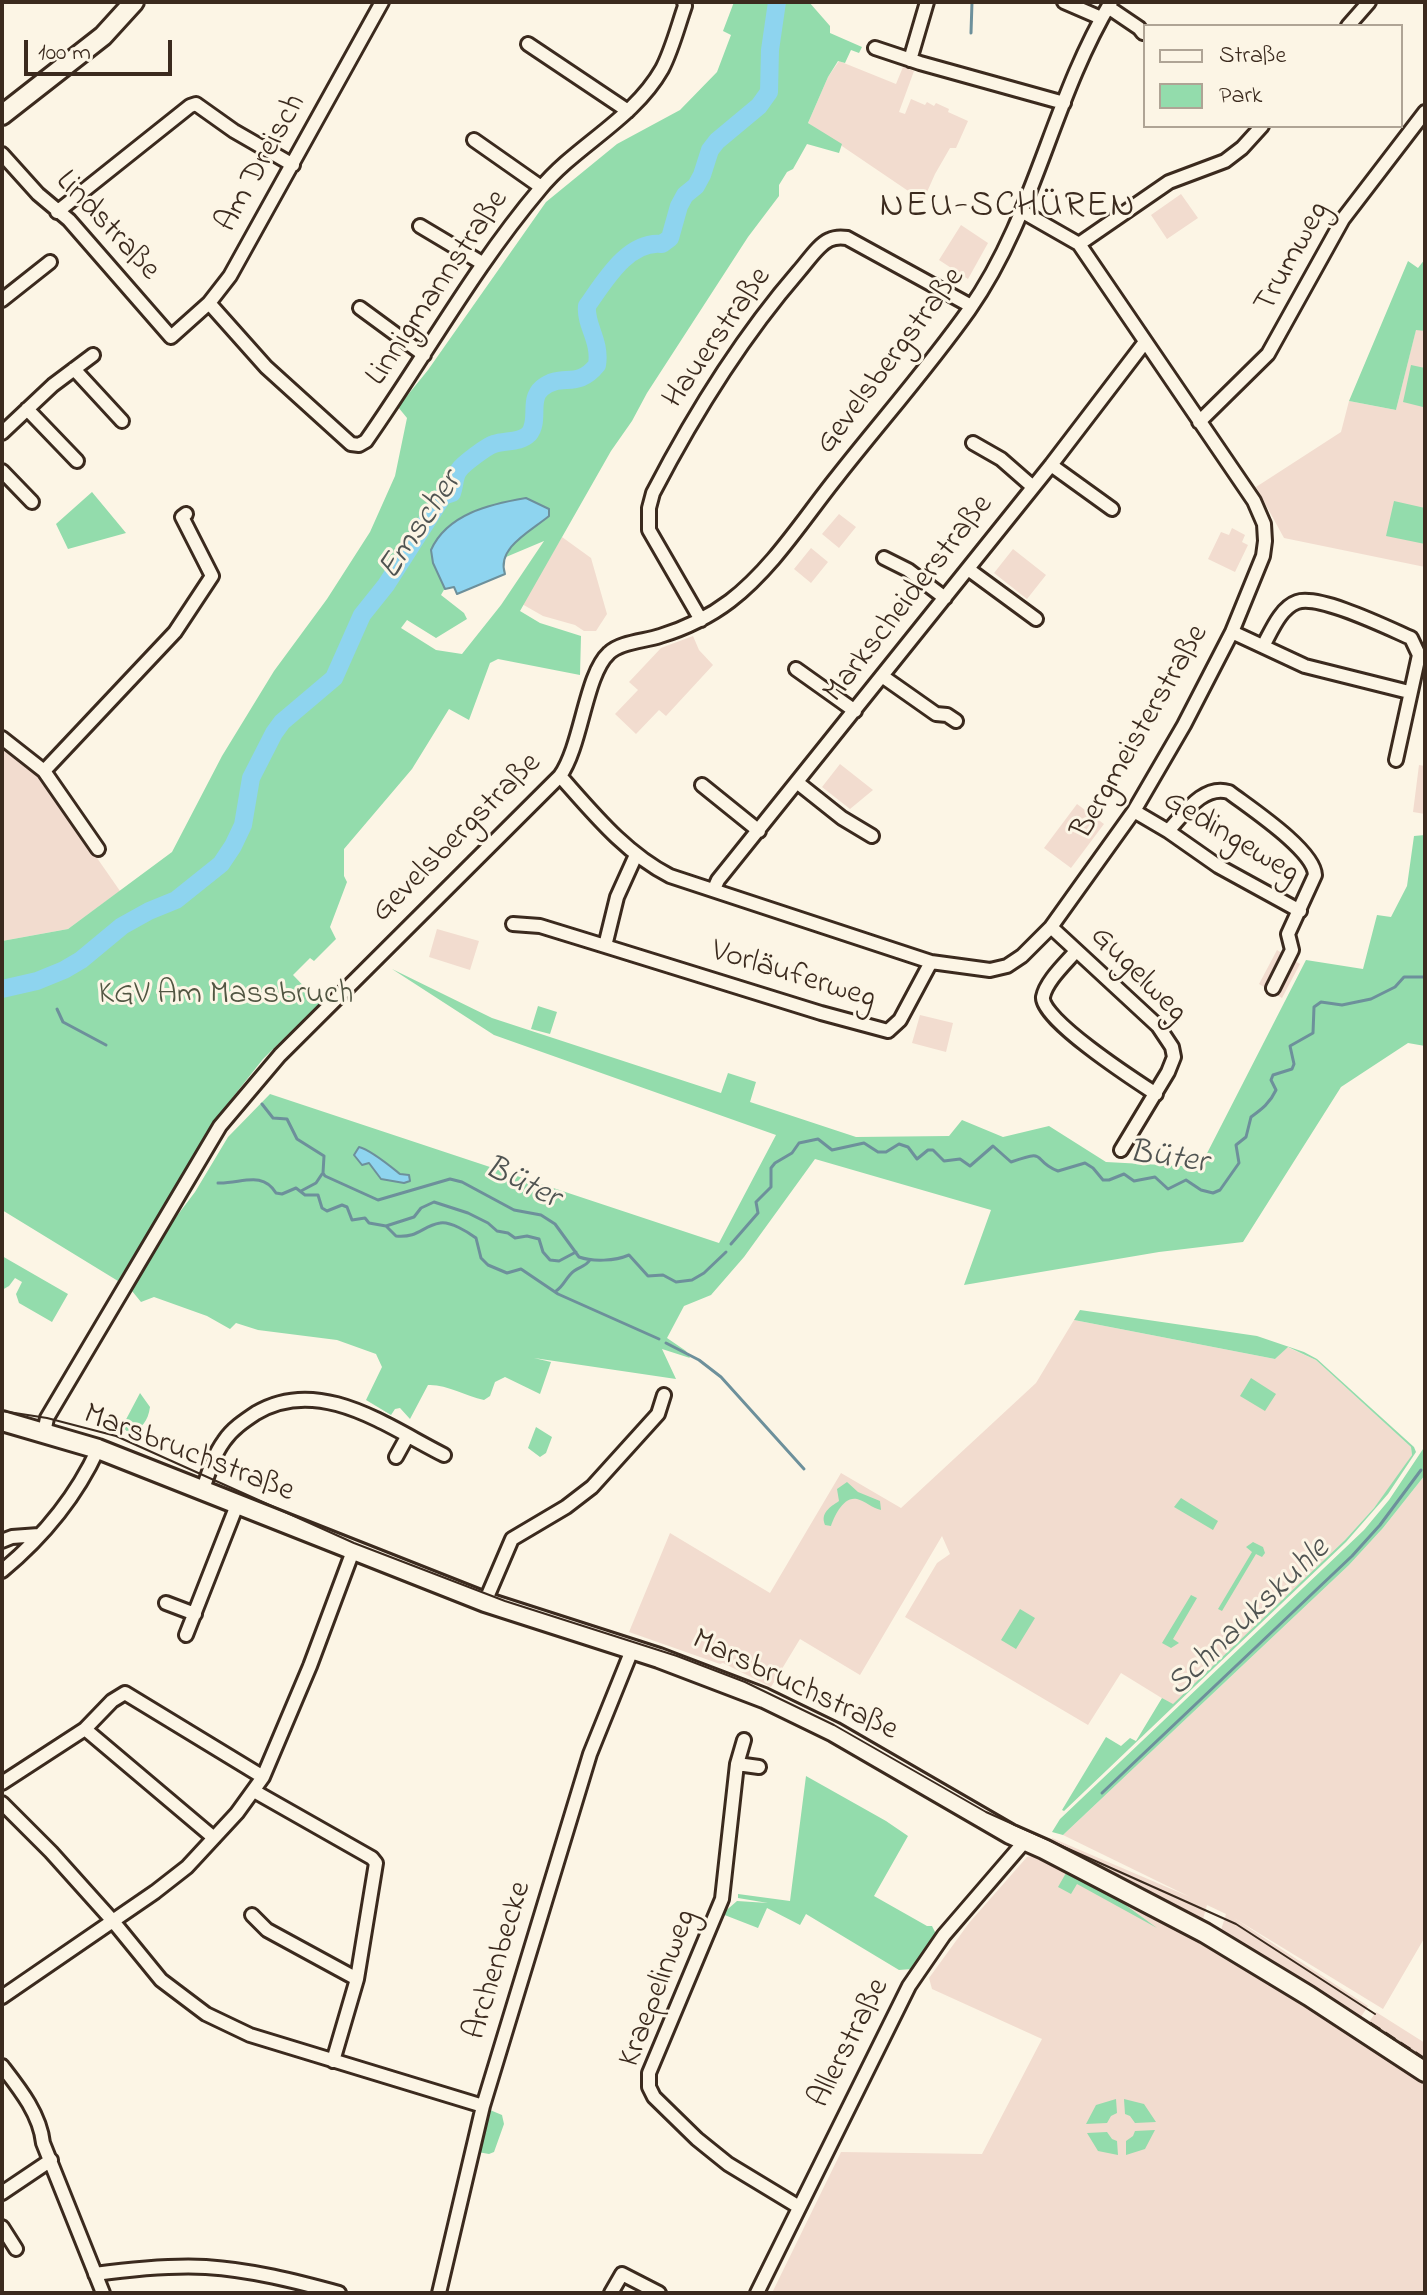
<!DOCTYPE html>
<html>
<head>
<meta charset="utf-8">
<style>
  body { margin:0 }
  #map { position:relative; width:1427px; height:2295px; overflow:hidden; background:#fcf5e5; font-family:"Indie Flower",sans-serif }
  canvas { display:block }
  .frame { position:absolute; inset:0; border:4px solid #3b2a1e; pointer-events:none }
  .legend { position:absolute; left:1143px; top:24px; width:260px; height:104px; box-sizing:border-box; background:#fcf5e5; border:2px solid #afa495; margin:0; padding:10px 14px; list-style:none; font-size:24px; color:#3b2a1e }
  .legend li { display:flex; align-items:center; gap:16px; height:40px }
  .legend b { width:40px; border:2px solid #afa495 }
  .scale { position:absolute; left:24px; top:40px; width:148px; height:36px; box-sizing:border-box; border:4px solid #3b2a1e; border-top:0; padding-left:10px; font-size:24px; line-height:28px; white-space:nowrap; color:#3b2a1e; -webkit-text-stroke:6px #fcf5e5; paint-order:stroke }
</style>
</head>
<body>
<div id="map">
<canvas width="1427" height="2295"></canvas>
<div class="frame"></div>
<ul class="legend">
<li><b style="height:10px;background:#fcf5e5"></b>Straße</li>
<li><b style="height:22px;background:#93dcac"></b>Park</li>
</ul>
<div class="scale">100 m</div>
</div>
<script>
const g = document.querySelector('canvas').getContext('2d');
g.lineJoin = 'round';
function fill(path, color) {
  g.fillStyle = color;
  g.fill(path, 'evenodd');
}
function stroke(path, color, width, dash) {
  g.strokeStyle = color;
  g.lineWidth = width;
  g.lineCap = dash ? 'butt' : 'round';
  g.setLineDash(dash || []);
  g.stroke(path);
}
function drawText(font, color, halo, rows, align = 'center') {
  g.font = font + ' "Indie Flower",sans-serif';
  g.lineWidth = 6;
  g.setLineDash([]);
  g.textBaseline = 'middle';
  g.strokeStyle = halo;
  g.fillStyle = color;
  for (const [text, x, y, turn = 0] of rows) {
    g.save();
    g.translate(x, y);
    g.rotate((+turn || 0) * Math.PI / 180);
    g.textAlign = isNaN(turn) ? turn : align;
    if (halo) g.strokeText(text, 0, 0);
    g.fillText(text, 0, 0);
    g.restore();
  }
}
const built = new Path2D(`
  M839,61L896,84L903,67L914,71L899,112L905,114L911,99L925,105L927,102L934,106L936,103L949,109L948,112L968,121L956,148H950L935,174L923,201L808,123L828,77Z
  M1181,194L1198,218L1167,239L1151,215Z
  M961,225L988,243L968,279L939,260Z
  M1416,329L1425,331V567L1284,538L1256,487L1341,432L1349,401L1396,410Z
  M839,514L856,527L839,548L822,534Z
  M1232,528L1245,535L1242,542L1248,545L1235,572L1208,559L1221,532L1229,535Z
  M562,537L591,558L607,614L596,631H584L575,625L543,616L522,604Z
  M811,548L828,562L811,583L794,569Z
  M1013,549L1046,575L1027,599L994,573Z
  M693,636L699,650L713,665L666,716L659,710L636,734L615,714L638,690L629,682L661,648Z
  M2,746L40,776L120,891L68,929L2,941Z
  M840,764L873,790L850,809L822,787Z
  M1419,765L1425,766V814L1413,812Z
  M1077,804L1104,824L1071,868L1044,848Z
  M437,929L479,941L470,970L429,957Z
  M1277,950L1300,964L1282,998L1259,984Z
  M920,1015L953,1023L946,1052L912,1043Z
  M1074,1320L1275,1359L1287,1347L1316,1360L1411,1447L1412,1455L1401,1472L1374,1508L1345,1540L1173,1705L1121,1673L1088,1725L905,1617L937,1563L950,1554L942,1536L860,1675L800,1639L771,1687L723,1663L720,1664L629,1632L670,1533L770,1593L841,1473L901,1508L1036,1383Z
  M1425,1475V1937L1383,2009L1234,1918L1368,2006L1359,2020L1221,1930L1226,1914L1207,1905L1203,1919L1078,1856L1049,1844L1052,1838L1190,1897L1063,1835L1349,1565L1383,1528Z
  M1032,1856L1160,1916L1250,1967L1425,2082V2293H772L841,2152L982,2154L1042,2039L932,1989L929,1978L969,1923L1027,1857Z
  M1376,2012L1425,2043V2063L1367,2025Z`);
const green = new Path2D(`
  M734,2H809L830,26V33L862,47L859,53L851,50L845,63L838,61L828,77L808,123L842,144L839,153L807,144L793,169L787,172L779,185V196L748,237L647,393L632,421L611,451L520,611L540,623L581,636L580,675L498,659L490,663L469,720L449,709L412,769L344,849V876L347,882L330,927L336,939L314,961L310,958L293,975L320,1003L263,1059L218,1116L118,1281L2,1210V941L68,929L172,852L222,756L274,671L327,599L370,532L395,476L407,418L398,407L428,370L546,202L617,144L680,110L717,72L731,35L723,31ZM544,541L501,605L462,654L436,650L401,628L407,620L436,638L467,619L464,613L441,595L449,581Z
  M1425,259V331L1416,330L1396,410L1349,401L1408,261L1418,268Z
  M1411,365L1425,368L1423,407L1403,402Z
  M92,492L126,533L68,549L56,524Z
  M1394,501L1425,508V544L1386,536Z
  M1425,835V1046L1408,1043L1341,1087L1243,1242L1159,1252L964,1285L991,1210L815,1159L744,1257L711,1295L684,1306L667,1338L686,1351L690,1358L662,1349L676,1379L534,1358L551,1362L540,1394L505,1377L495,1382L490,1396L484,1400C465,1396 446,1384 428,1385L410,1419L400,1408L395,1409L391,1415L366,1400L382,1367L376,1354L337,1340L258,1330L236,1323L230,1329L207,1316L154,1297L141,1302L132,1291L164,1233L195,1192L228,1137L270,1094L719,1243L776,1135L494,1035L392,969L492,1018L721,1093L728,1073L756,1082L750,1102L856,1137L949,1136L962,1120L1003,1137L1049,1126L1106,1162L1200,1167L1306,960L1363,969L1377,915L1391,917L1407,886L1414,836Z
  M538,1006L557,1012L550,1034L531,1029Z
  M2,1256L68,1294L52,1322L19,1303L16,1294L22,1282L15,1278L9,1286L2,1290Z
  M1080,1310L1257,1336L1304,1352L1317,1359L1414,1447L1416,1452L1388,1494L1346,1542L1064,1811L1062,1810L1106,1737L1121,1746L1130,1738L1136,1741L1162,1698L1173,1704L1345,1540L1374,1508L1412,1455L1411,1447L1316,1360L1288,1347L1275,1359L1074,1320Z
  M1251,1378L1276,1394L1265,1411L1240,1396Z
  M140,1393L150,1407C148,1421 142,1429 129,1433L122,1427Z
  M536,1427L552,1437L546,1453L540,1457L528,1448Z
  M1425,1446V1475L1383,1528L1349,1565L1063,1835L1052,1832L1060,1819L1364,1530L1389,1500Z
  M847,1482L858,1492L880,1501L881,1510C872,1508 865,1501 857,1499C843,1496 834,1517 831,1526L825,1525C820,1513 830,1507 839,1501L837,1489Z
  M1181,1498L1218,1521L1213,1530L1174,1507Z
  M1253,1542L1263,1547L1265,1553L1262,1557L1256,1554L1222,1611L1218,1609L1252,1552L1246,1547Z
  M1191,1595L1197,1598L1173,1639L1179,1643L1171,1648L1162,1643Z
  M1020,1609L1035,1618L1016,1649L1001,1640Z
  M806,1776L886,1821L908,1836L874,1896L927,1926H932L936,1934L912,1969L899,1970L806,1914L800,1925L767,1908L758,1928L722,1914L737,1901L768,1903L738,1898V1894L790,1901Z
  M1066,1873L1120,1901L1157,1928L1077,1884L1071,1894L1058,1887Z
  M1116,2099L1117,2113L1111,2116L1107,2123L1086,2124L1096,2105Z
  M1124,2099L1144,2104L1156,2122L1135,2123L1130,2116L1125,2114Z
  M490,2110L502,2115L504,2124L494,2152L489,2154L478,2152Z
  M1155,2130L1145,2149L1126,2155V2141L1133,2136L1135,2131Z
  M1107,2132L1112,2139L1117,2141L1118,2155L1098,2151L1087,2133Z`);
const water = new Path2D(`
  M526,498L549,509V516C531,531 496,548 505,574L457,594L454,587L445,589L433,563L431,550C447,514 490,504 526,498Z
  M359,1147C371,1150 390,1166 400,1174L409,1175L410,1181L404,1183L381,1179L369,1163L362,1165L354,1155Z`);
const stream = new Path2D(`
  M971,33L972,2
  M44,978L45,984
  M57,1009L63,1022L106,1045
  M262,1104L273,1118L287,1119L297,1139L324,1156L323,1173L325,1176L378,1200L450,1179L462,1182L514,1210L541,1215L555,1224L579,1257C593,1262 615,1261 629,1255L648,1276L663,1275L676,1282L692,1280L704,1273L726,1252
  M218,1183C241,1184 262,1170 276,1193L282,1194L296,1188L305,1195H318L322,1208L327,1211L342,1205L347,1207L352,1220L365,1218L369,1223L386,1226L396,1236C419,1238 422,1226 440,1223C450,1221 468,1232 476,1238L481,1258L488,1265L507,1273L521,1269L558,1294L659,1339
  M301,1191L316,1183L322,1174
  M386,1226L414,1217L421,1208L434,1202L468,1213L488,1223L497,1231L508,1233L515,1238L527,1236L539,1239L543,1252L550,1260L559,1261L576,1252
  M731,1244L758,1213L756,1202L771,1187V1168L775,1163L792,1153L799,1143L818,1139L832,1150L864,1143L878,1152H886L899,1144L908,1147L917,1159L928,1150H933L944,1161L960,1159L970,1166L993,1146L1011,1162C1050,1148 1030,1160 1058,1171L1085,1163L1093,1168L1103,1180H1109L1124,1174L1134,1181L1155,1177L1168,1189L1186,1180L1201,1190L1213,1193L1220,1190L1239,1163L1236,1145L1246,1137L1251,1117C1262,1109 1270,1103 1276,1090L1271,1080L1273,1075L1292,1069L1294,1064L1290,1046L1313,1033L1314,1007L1321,1002L1342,1005L1371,999L1395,987L1404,977H1425
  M556,1291C564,1286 566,1277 574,1271C581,1266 585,1267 590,1260
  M666,1343L699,1360L721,1377L804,1469
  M1102,1793L1352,1556L1380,1525L1421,1470`);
const river = new Path2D(`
  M2,989L37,981L64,970L81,960L122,926L149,911L176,900L221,864L233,846L243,825L251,778L274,733L282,722L334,678L362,615L386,585L443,496L452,493C455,485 454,476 459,470C463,464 487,446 494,444C505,440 520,443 529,434C540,421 528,400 542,388C562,372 577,390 597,365C601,341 585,325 587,306C604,282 628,240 662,244L670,238L679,206L685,195L696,186L702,175L710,150L717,141L759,106L769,92L770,50L777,2`);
const street = new Path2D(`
  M1064,2L1101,18
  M1108,7L1139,28L1143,33
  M1348,26L1369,2
  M528,44L628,111
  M875,48L920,63L1064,103
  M910,60L927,2
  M474,140L541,187
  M2,154L38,194L69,220L171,337L209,303L230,276L382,2
  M57,212L190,106L196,104L234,131L293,165
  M420,226L482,263
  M1079,244L1169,182L1225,161L1242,148L1262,126
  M2,300L50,262
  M209,303L266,367L351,444L359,445L366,441C425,357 474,267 540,189C576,145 633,120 662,69C672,50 678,26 685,6L684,2
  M360,308L424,355
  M74,369L122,421
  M27,409L77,461
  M1199,422L1268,354L1343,219L1425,112
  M2,433L53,385L93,355
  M973,443L1001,459L1033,487
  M1051,465L1112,509
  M2,471L32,502
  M884,558L908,570L945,598
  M968,569L1036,619
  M701,620L649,530V508L653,493C694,414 741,338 799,271C808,261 818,245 829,240C835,237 841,237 847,238L971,306
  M1232,632L1305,666L1409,692
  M1263,646C1271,632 1280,608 1297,602C1319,594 1388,628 1411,638L1419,655L1396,760
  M796,669L855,711
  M882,676L936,714L947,715L956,721
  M2,738L44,771L98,849
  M44,771L175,632L212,576L182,517L186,514
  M560,776C593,813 625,853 670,876L931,962L990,970L1007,966L1022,956L1051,927L1134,811L1184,725L1232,632L1263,556L1265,541L1264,524L1254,501L1079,244L1023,212
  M798,783L842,818L872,836
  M702,785L759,831
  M1134,811L1168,831L1218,866L1300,911
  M1168,831C1184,814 1203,784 1229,792C1250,808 1314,850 1315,875L1288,934L1292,950L1273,988
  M636,855L617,897L605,946L821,1013L888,1031L900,1020L931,962
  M714,889L718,880L1051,465L1145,342
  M513,924L540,926L605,946
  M1051,927L1158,1026L1172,1047L1174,1057L1168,1072L1121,1150
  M1076,951C1066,963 1046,981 1043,997C1040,1019 1136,1081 1156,1094
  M44,1433L47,1418L220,1126L280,1055L560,776C582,745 585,675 609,653C620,642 645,641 660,636C686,628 709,617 730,601C773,568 804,518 837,477C881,421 928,368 969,310C1035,216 1052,100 1111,2
  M396,1457L407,1437
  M202,1492C208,1475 213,1456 224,1441C232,1429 244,1421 256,1413C320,1375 388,1427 444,1455
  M2,1541L12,1537L39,1535
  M2,1571C43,1537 76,1497 98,1449
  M485,1602L512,1539L566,1507L592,1487L658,1414L664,1395
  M166,1603L195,1614
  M186,1635L237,1505
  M85,1729L214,1838
  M744,1740L737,1764L722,1899L649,2073V2087L654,2097L697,2139L728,2164L799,2207
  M737,1764L759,1767
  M2,1783L85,1729L112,1701L125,1693L263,1777
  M254,1791L372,1858L376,1863L357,1979L333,2061
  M2,1803L51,1852L112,1920L161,1980L206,2014L250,2035L483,2106
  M252,1915L267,1930L357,1979
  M2,1997L155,1892L187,1867L237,1813L263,1777L310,1666L353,1551
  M2,2066C19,2088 40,2114 43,2143L103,2293
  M2,2193L51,2160
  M2,2227L16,2249
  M95,2274C132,2269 169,2265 206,2267C252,2270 295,2281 339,2293
  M439,2293L483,2106L590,1754L632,1650
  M611,2293L622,2274L659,2293
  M757,2293L909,1986L944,1935L1025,1841`);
const secondary = new Path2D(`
  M2,115L103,36L134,2
  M2,1421L98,1449L485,1602L659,1658L764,1698L834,1732L1010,1834L1044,1849L1205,1933L1309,1996L1425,2072`);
const tram = new Path2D(`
  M2,1411L47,1418L116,1436L354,1543L505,1601L677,1656L745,1682L834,1725L986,1812L1236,1924L1375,2014`);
const rail = new Path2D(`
  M1370,2023L1425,2059`);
const streetNames = [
  ["Am Dreisch",263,164,-61],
  ["Lindstraße",106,227,47],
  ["Trumweg",1294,258,-61],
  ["Linnigmannstraße",439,289,-56],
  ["Hauerstraße",719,339,-55],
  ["Gevelsbergstraße",892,362,-53],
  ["Markscheiderstraße",910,600,-52],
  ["Bergmeisterstraße",1142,733,-60],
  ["Gevelsbergstraße",458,839,-45],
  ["Gedingeweg",1230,839,31],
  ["Gugelweg",1137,976,45],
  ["Vorläuferweg",793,977,17],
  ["Marsbruchstraße",188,1455,21],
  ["Marsbruchstraße",794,1687,25],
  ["Archenbecke",500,1961,-73],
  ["Kraepelinweg",660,1989,-69],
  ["Allerstraße",851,2044,-63]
];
const parkNames = [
  ["KGV Am Massbruch",226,997]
];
const waterNames = [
  ["Emscher",422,527,-56],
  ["Büter",1168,1160,8],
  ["Büter",521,1185,26],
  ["Schnaukskuhle",1250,1619,-44]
];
const quarterNames = [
  ["NEU-SCHÜREN",1008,209]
];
fill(built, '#f2dccf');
fill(green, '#93dcac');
fill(water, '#8ed4ef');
stroke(water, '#6d909b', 2);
stroke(stream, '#6d909b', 3);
stroke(river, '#8ed4ef', 18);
stroke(street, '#3b2a1e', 18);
stroke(secondary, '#3b2a1e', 24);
stroke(street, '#fcf5e5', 12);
stroke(secondary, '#fcf5e5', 18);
stroke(tram, '#3b2a1e', 2);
stroke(rail, '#3b2a1e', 3, [12, 6]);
drawText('32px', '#3b2a1e', '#fcf5e5', streetNames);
drawText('32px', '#515642', '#fcf5e5', parkNames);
drawText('italic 34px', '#505452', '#fcf5e5', waterNames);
g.letterSpacing = '2px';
drawText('36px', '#3b2a1e', '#fcf5e5', quarterNames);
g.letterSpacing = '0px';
</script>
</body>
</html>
